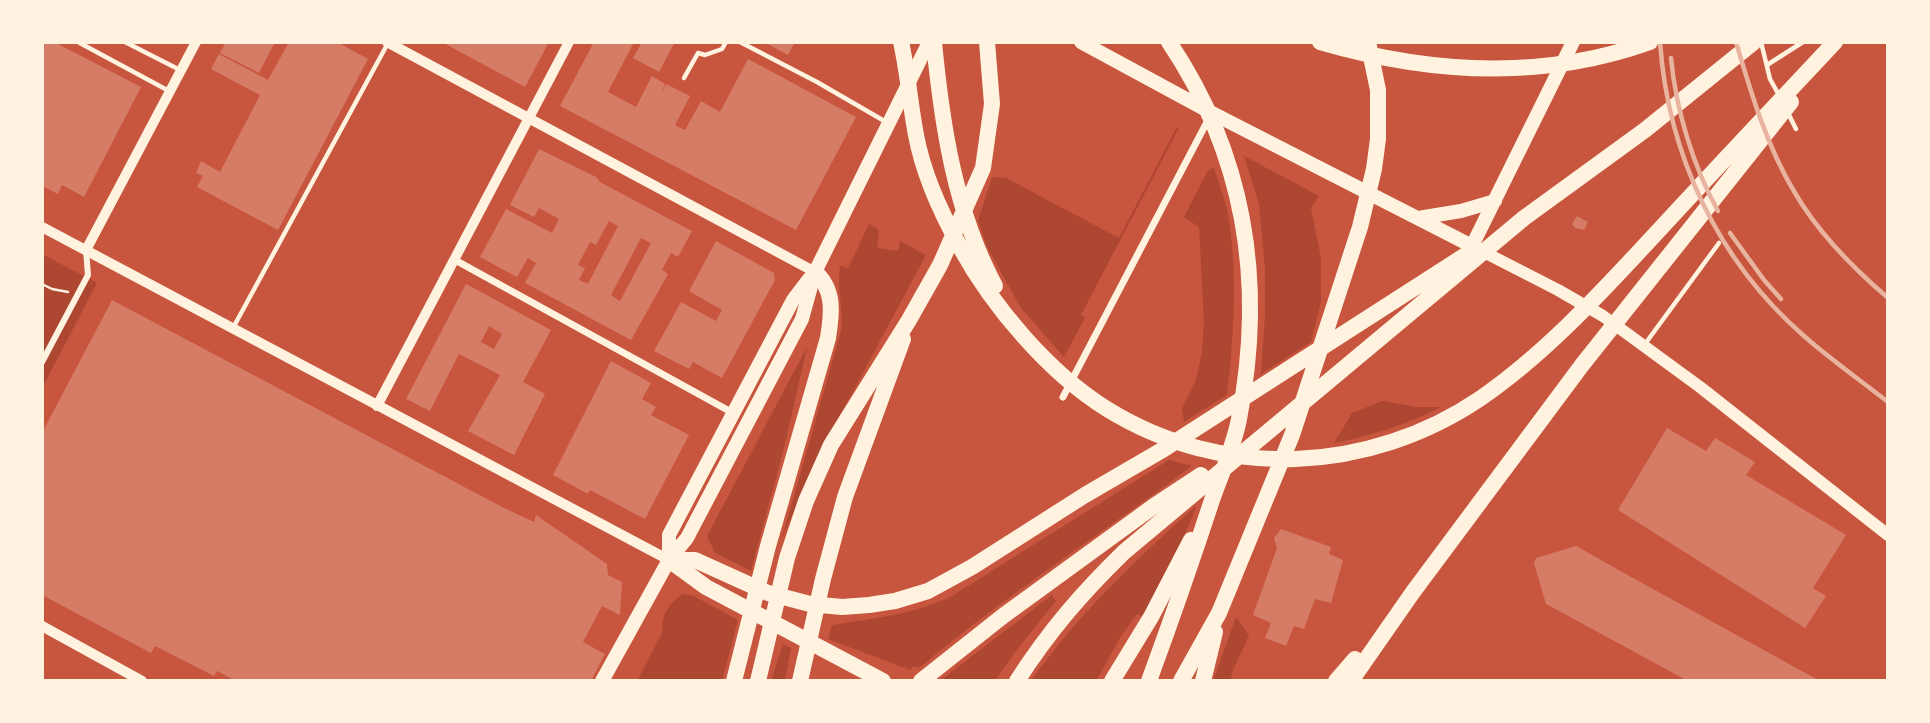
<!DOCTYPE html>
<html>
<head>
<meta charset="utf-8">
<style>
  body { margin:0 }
  #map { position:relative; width:1930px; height:723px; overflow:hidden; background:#c8553d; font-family:"Crimson Pro",serif }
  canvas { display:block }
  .frame { position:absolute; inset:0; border:44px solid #fff3e0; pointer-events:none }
</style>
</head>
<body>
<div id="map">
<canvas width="1930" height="723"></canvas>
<div class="frame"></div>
</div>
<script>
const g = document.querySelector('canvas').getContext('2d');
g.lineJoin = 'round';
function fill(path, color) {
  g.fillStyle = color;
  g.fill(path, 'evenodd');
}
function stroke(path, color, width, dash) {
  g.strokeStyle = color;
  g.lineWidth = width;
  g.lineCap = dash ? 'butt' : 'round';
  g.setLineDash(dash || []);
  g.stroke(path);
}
const green = new Path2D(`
  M1177,127L1179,128L1081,315L1085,318L1064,357L1021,308L987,247L978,221L992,177L1006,178L1119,238Z
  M1244,156L1319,196L1311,208L1321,258V301L1311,342L1261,374L1265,315V270L1259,204Z
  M1214,167C1218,182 1225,198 1228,214C1238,274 1234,336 1227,395L1184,422L1182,408L1196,380L1202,352L1204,321L1199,227L1184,217L1208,170Z
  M869,224L879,230L877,248L898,251L900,241L926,255L821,451L782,538L841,331C844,309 836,288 840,266L848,268Z
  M42,254L97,283L42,388Z
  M807,347L785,444L751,571L715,553L707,536Z
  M1382,401L1418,407H1441C1407,425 1373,435 1334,443L1352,413Z
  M1169,460L1192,466C1101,534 1006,595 919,668L914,666L910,670L828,639L832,625C875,618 912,615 952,596Z
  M1197,505L1173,564L1143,617L1137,614L1121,636L1096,681H1031C1078,614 1137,559 1197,505Z
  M683,594L692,595L738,620L722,681H637L663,631C660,616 670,602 683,594Z
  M1052,595L1056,601L1015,652L995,681L941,680Z
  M1236,617L1249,636L1232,672L1231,681H1213Z
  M783,644L791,648L785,681H771Z`);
const building = new Path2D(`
  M42,42H54L141,87L84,197L62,185L58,194L42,186Z
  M226,42H275L259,73L220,53Z
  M289,42H337L368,59L278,230L197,187L203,176L196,173L201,161L220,172L260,95L211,69L219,54L268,80Z
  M442,42H549L525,87Z
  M594,42H634L608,92L636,107L652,76L665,84L661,94L666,84L690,96L675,125L685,130L701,101L720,112L748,59L856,117L796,230L560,106Z
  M642,42H675L659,72L633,58Z
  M764,42H795L788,55Z
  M539,149L596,177L600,182L692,231L678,257L671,253L662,270L668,274L631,340L525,283L536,263L528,258L517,277L480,257L506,209L552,233L559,219L539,208L534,217L510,205ZM609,221L618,226L588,284L579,280L585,268L578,265L590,242L596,245ZM641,238L651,243L620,301L611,295Z
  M1577,216L1588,222L1584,230L1575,228L1572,224Z
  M716,241L774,273L775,280L722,378L693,362L689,369L654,351L681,302L716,321L722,310L689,291Z
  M466,284L551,330L523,382L545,394L514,455L468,431L500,375L459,354L430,411L406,399ZM489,326L502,334L494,349L481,342Z
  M112,300L502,507L534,522L536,515L607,564L608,575L622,582L620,615L602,606L583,642L605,654L591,681H236L217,671L214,676L155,646L151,653L42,595V433Z
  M611,361L651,383L642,399L656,407L651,415L689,435L645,519L590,490L588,494L553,475Z
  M1667,428L1706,451L1715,438L1755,462L1746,475L1846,535L1813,588L1826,596L1805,628L1618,510Z
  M1281,529L1331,547L1329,554L1343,560L1331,603L1315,599L1304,629L1294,626L1286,646L1265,638L1271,623L1253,615L1277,548L1274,538Z
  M1576,546L1633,578L1820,681H1688L1546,604L1534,563L1536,558Z`);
const path = new Path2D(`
  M42,284L52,289L68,292`);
const service = new Path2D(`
  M78,42L169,91
  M125,42L180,70
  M740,42L817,82L886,122
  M1761,42L1770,79L1780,97
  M1767,65L1803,42
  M684,78L698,53L705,55L722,49L726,42
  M1787,111L1796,129
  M233,328L388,43
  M1645,344L1719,243`);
const pedestrian = new Path2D(`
  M42,362L88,275L86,250`);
const minor = new Path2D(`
  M455,260L733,413
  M1063,397L1208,120`);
const tertiary = new Path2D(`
  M387,42L815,272
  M42,227L669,560
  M86,250L196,42
  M377,406L569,42
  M42,626L142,681`);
const secondary = new Path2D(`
  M1476,248L1558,290L1603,316L1700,387L1888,535`);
const primary = new Path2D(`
  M1081,42L1212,113L1472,246L1573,42
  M1418,218L1461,211L1495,201
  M669,560V535L793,300L809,279
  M602,681L669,560L687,538L802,319L815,272L929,42`);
const motorway = new Path2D(`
  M901,42C908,73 910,104 916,135C923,173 941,213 960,247C993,307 1049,373 1107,409C1223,481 1369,474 1481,398C1549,351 1605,288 1661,228C1719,165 1777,104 1835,42
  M934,42C942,126 955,211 995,286
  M1320,42C1430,74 1541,81 1650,42
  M669,560H695L768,593L810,604L842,607L869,605L895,601L928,591L972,567L1085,495L1164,449L1475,249
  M669,560L706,587L883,681
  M734,681L768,546L828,338C832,313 835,290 815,272
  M758,681L787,558L806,501L831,445L909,320L940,265L983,168L992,104L987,42
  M800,681L823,579L845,497L903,339
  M921,681L1003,616L1154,506L1201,475
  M1017,681C1049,631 1082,593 1124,552L1524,218L1645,130L1754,42
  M1112,681L1151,617L1191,540
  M1149,681C1171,621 1192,561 1212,500C1221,474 1234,446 1239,419C1265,285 1246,157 1169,42
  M1181,681L1219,613L1292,435L1360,227L1374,169L1378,139V90L1368,42
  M1203,681L1215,632
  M1336,681L1355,659
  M1351,681L1413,592L1582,365L1791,102`);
const rail = new Path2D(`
  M1660,42C1668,155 1718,261 1804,336C1830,359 1860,380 1888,402
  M1736,42C1751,93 1767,147 1795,193C1819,234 1853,268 1888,298
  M1671,58C1676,110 1693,166 1718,211
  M1730,233L1764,280L1781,299`);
fill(green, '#ae4732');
fill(building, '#d67c66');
stroke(path, '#fff3e0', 2.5);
stroke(service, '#fff3e0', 4.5);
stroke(pedestrian, '#fff3e0', 6);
stroke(minor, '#fff3e0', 7);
stroke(tertiary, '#fff3e0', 10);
stroke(secondary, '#fff3e0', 12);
stroke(primary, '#fff3e0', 14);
stroke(motorway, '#fff3e0', 16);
stroke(rail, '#e9b49f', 4.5);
</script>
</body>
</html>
